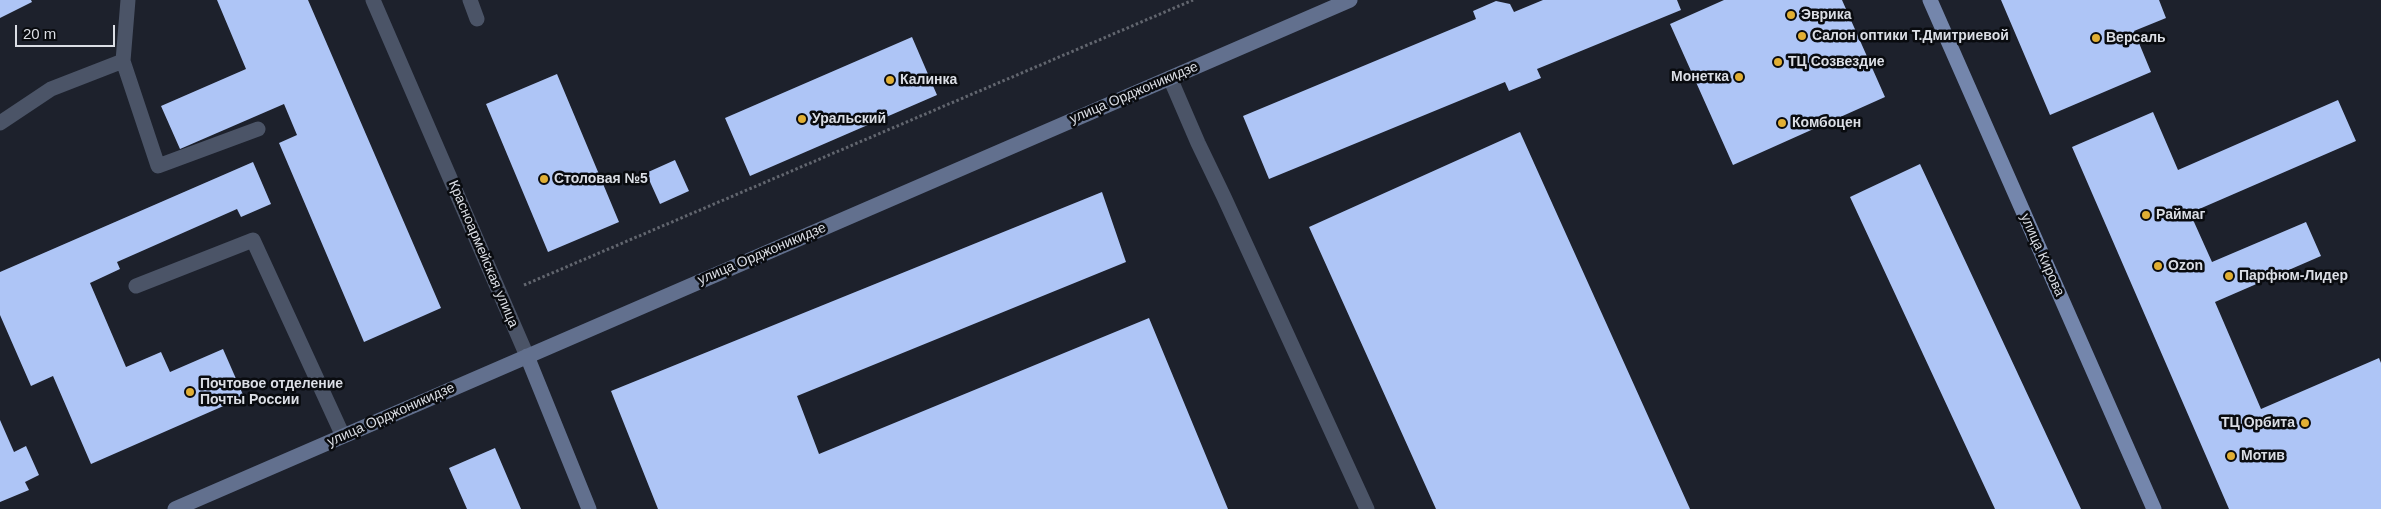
<!DOCTYPE html>
<html>
<head>
<meta charset="utf-8">
<style>
  body { margin:0 }
  #map { position:relative; width:2381px; height:509px; overflow:hidden; background:#1d212c; font-family:Arial,sans-serif }
  canvas { display:block }
  .scale { position:absolute; left:15px; top:25px; width:100px; height:22px; box-sizing:border-box; border:2px solid #dbdee5; border-top:0; padding-left:6px; font-size:15px; line-height:18px; white-space:nowrap; color:#dbdee5; -webkit-text-stroke:4px #090b0f; paint-order:stroke }
</style>
</head>
<body>
<div id="map">
<canvas width="2381" height="509"></canvas>
<div class="scale">20 m</div>
</div>
<script>
const g = document.querySelector('canvas').getContext('2d');
g.lineJoin = 'round';
function fill(path, color) {
  g.fillStyle = color;
  g.fill(path, 'evenodd');
}
function stroke(path, color, width, dash) {
  g.strokeStyle = color;
  g.lineWidth = width;
  g.lineCap = dash ? 'butt' : 'round';
  g.setLineDash(dash || []);
  g.stroke(path);
}
function drawText(font, color, halo, rows, align = 'center') {
  g.font = font + ' Arial,sans-serif';
  g.lineWidth = 5;
  g.setLineDash([]);
  g.textBaseline = 'middle';
  g.strokeStyle = halo;
  g.fillStyle = color;
  for (const [text, x, y, turn = 0] of rows) {
    g.save();
    g.translate(x, y);
    g.rotate((+turn || 0) * Math.PI / 180);
    g.textAlign = isNaN(turn) ? turn : align;
    if (halo) g.strokeText(text, 0, 0);
    g.fillText(text, 0, 0);
    g.restore();
  }
}
const building = new Path2D(`
  M0,0H31L32,2L0,18Z
  M217,0H308L441,308L364,342L279,143L297,135L284,104L180,149L161,106L246,69Z
  M1543,0H1677L1681,10L1537,69L1541,78L1509,91L1505,82L1269,179L1243,116L1476,19L1473,11L1496,1L1510,4L1514,12Z
  M1724,0H1842L1885,97L1733,165L1670,24Z
  M2001,0H2159L2166,18L2134,31L2151,72L2050,115Z
  M912,37L937,95L750,176L725,118Z
  M557,74L619,222L548,252L486,104Z
  M2338,100L2356,141L2190,213L2212,262L2306,222L2321,256L2215,302L2261,409L2379,358L2381,363V509H2229L2072,147L2153,112L2178,170Z
  M1520,132L1690,509H1436L1309,227Z
  M675,160L689,191L660,204L646,173Z
  M253,162L271,204L241,217L237,209L117,262L120,269L90,283L126,367L161,352L170,372L223,349L244,397L91,464L53,376L31,386L0,315V272Z
  M1920,164L2081,509H1995L1850,197Z
  M1102,192L1126,262L797,396L819,454L1149,318L1228,509H658L611,391Z
  M0,420L14,452L26,446L39,475L25,482L29,490L0,502Z
  M495,448L521,509H467L449,468Z`);
const path = new Path2D(`
  M524,285L1193,0`);
const lane = new Path2D(`
  M470,0L477,19
  M123,61L128,0
  M1170,78L1198,143L1224,197L1367,509
  M0,123L51,89L123,61L158,166L258,129
  M136,286L253,240L343,436`);
const street = new Path2D(`
  M373,0L527,356`);
const secondary = new Path2D(`
  M527,356L589,509
  M175,509L1350,0`);
const primary = new Path2D(`
  M1930,0L2154,509`);
const markers = [
  [1791,15,5,"#e1af34"],
  [1802,36,5,"#e1af34"],
  [2096,38,5,"#e1af34"],
  [1778,62,5,"#e1af34"],
  [1739,77,5,"#e1af34"],
  [890,80,5,"#e1af34"],
  [802,119,5,"#e1af34"],
  [1782,123,5,"#e1af34"],
  [544,179,5,"#e1af34"],
  [2146,215,5,"#e1af34"],
  [2158,266,5,"#e1af34"],
  [2229,276,5,"#e1af34"],
  [190,392,5,"#e1af34"],
  [2305,423,5,"#e1af34"],
  [2231,456,5,"#e1af34"]
];
const poiNames = [
  ["Эврика",1801,15],
  ["Салон оптики Т.Дмитриевой",1812,36],
  ["Версаль",2106,38],
  ["ТЦ Созвездие",1788,62],
  ["Монетка",1729,77,"right"],
  ["Калинка",900,80],
  ["Уральский",812,119],
  ["Комбоцен",1792,123],
  ["Столовая №5",554,179],
  ["Раймаг",2156,215],
  ["Ozon",2168,266],
  ["Парфюм-Лидер",2239,276],
  ["Почтовое отделение",200,384],
  ["Почты России",200,400],
  ["ТЦ Орбита",2295,423,"right"],
  ["Мотив",2241,456]
];
const streetNames = [
  ["улица Орджоникидзе",1134,93,-23],
  ["Красноармейская улица",483,254,67],
  ["улица Орджоникидзе",762,254,-23],
  ["улица Кирова",2042,255,66],
  ["улица Орджоникидзе",391,415,-24]
];
fill(building, '#aec5f6');
stroke(path, '#62666f', 3, [2.5, 2.5]);
stroke(lane, '#4b5467', 15);
stroke(street, '#4b5467', 15);
stroke(secondary, '#62708e', 15);
stroke(primary, '#7486ac', 15);
for (const [x, y, r, color] of markers) {
  const dot = new Path2D();
  dot.arc(x, y, r, 0, 2 * Math.PI);
  g.fillStyle = color;
  g.fill(dot);
  stroke(dot, '#090b0f', 2);
}
drawText('bold 14px', '#dbdee5', '#090b0f', poiNames, 'left');
drawText('14px', '#dbdee5', '#090b0f', streetNames);
</script>
</body>
</html>
